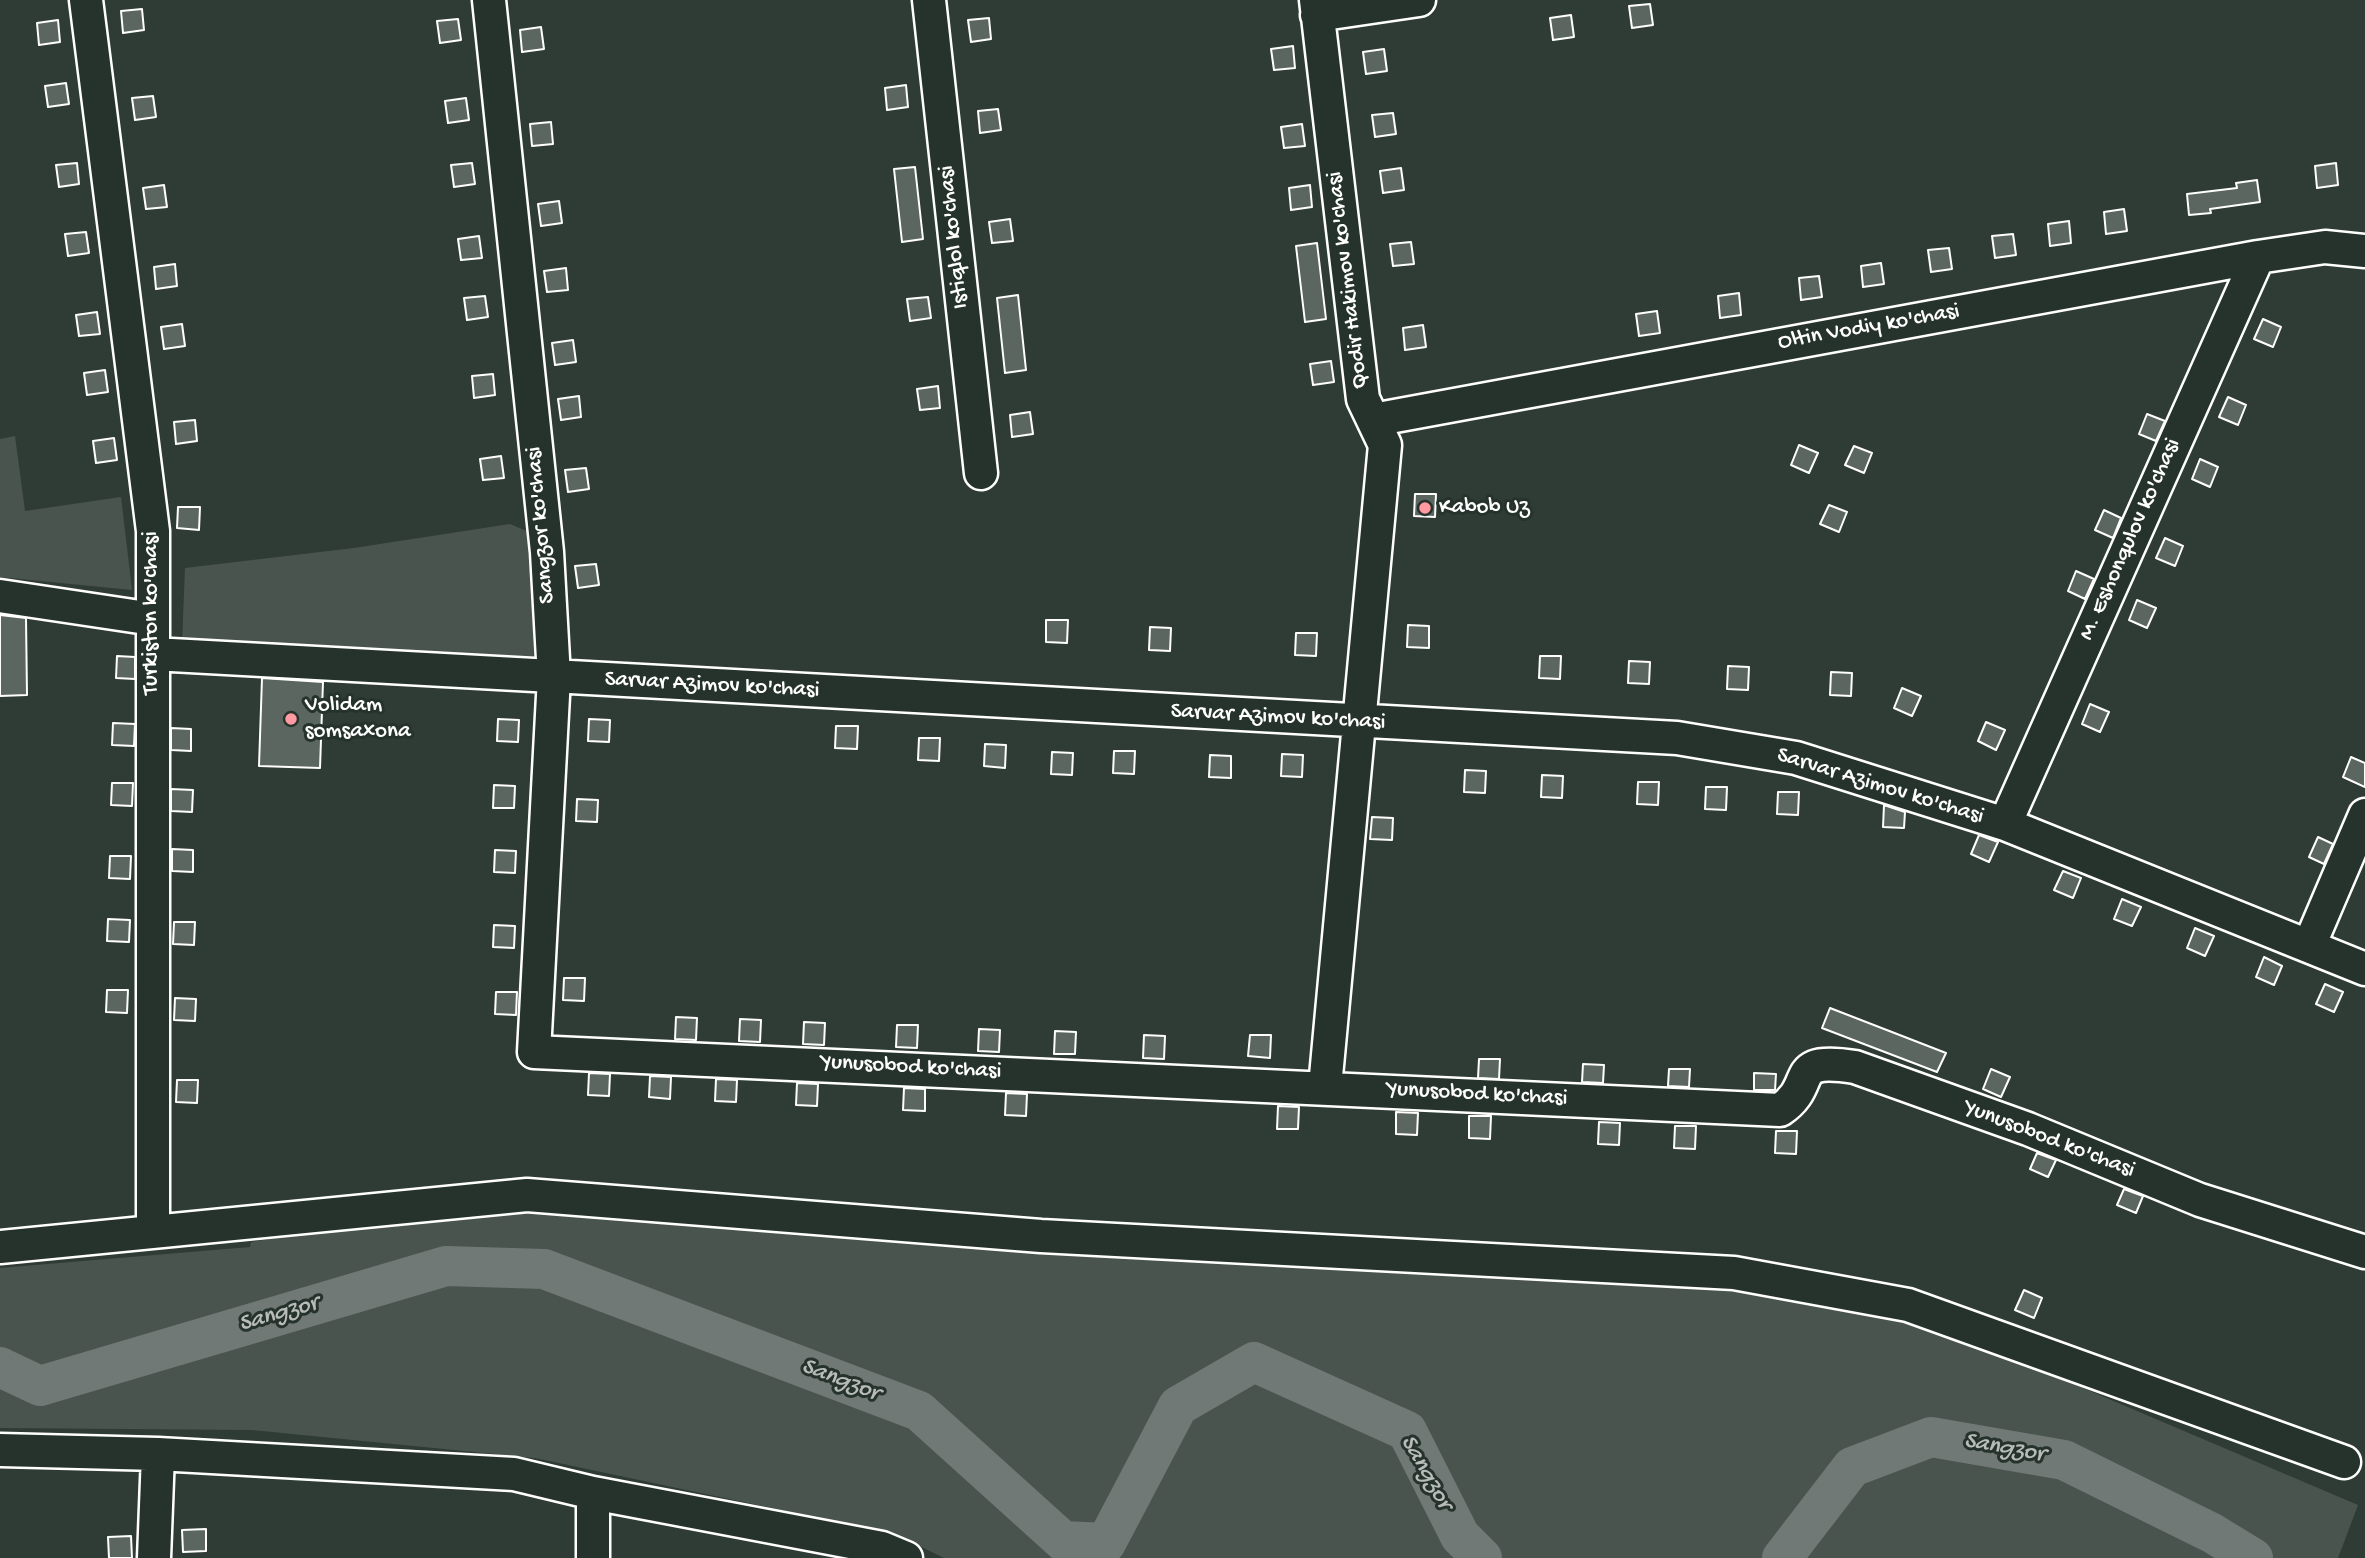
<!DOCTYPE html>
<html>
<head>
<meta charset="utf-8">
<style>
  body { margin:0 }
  canvas { display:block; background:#2f3b35 }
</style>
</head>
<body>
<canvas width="2365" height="1558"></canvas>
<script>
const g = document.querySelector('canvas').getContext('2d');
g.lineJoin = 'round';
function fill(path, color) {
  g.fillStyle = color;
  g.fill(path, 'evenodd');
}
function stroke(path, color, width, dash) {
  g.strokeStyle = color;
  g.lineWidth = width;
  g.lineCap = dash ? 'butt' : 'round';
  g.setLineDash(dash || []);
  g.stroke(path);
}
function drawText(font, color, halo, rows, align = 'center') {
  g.font = font + ' "Gochi Hand",sans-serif';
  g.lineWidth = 6;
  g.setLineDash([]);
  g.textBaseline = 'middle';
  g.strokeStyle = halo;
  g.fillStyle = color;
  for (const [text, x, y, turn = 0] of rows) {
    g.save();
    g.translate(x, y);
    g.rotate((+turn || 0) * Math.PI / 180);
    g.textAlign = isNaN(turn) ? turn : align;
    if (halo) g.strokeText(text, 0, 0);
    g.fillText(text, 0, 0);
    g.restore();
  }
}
const green = new Path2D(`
  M15,436L25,511L121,497L132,590L0,577V439Z
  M510,524L531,533L534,665L182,644L185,568L354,548Z
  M535,1211L1745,1285L1956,1334L2358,1505L2338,1558H944L895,1534L535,1458L252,1430L0,1428V1268L250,1247L251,1242L366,1223Z`);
const river = new Path2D(`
  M0,1367L40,1386L446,1266L544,1269L919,1411L1063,1541L1106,1543L1178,1406L1254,1362L1407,1431L1460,1536L1482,1558
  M1782,1558L1852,1467L1931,1437L2064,1460L2212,1533L2253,1558`);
const building = new Path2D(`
  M1650,4L1653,25L1632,28L1629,6Z
  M142,9L144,30L123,33L121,11Z
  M1571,15L1574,37L1553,40L1550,18Z
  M989,18L991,39L971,42L968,20Z
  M458,19L461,40L440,43L437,21Z
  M58,20L60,42L39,45L37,23Z
  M541,27L544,49L522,52L520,30Z
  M1293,46L1295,68L1274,70L1271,49Z
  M1384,49L1387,71L1366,74L1363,52Z
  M66,83L69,104L48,107L45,86Z
  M906,85L908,107L887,110L885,88Z
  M153,96L156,117L135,120L132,98Z
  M466,98L469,120L448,123L445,101Z
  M998,109L1001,130L980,133L978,111Z
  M1393,113L1396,134L1375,137L1372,115Z
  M551,122L553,144L532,146L530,124Z
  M1302,124L1305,146L1284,148L1281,127Z
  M77,163L79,184L59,187L56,165Z
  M472,163L475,184L454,187L451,165Z
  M2336,163L2338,185L2317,188L2315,166Z
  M915,167L923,239L902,242L894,169Z
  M1401,168L1404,190L1383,193L1380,171Z
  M2257,180L2260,202L2210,209L2211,213L2189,215L2187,194L2237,188L2236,183Z
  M164,185L167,207L146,209L143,188Z
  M1310,185L1312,207L1291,210L1289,188Z
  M559,201L562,223L541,226L538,204Z
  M2124,209L2127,231L2106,234L2104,212Z
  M1010,219L1013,241L992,243L989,222Z
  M2069,221L2071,243L2050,246L2048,224Z
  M86,232L89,253L68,256L65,234Z
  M2013,234L2016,255L1995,258L1992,236Z
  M479,236L482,258L461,260L458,239Z
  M1411,242L1414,264L1393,266L1390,244Z
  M1317,243L1326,319L1305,322L1296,246Z
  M1949,248L1952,269L1931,272L1928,250Z
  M1881,263L1884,284L1863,287L1861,266Z
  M175,264L177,286L156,289L154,267Z
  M566,268L568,290L547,292L544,271Z
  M1819,276L1822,297L1801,300L1799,278Z
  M1739,293L1741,315L1720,318L1718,296Z
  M1018,295L1026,370L1005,373L997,298Z
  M485,296L488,317L467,320L464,298Z
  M928,297L931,318L910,321L907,299Z
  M1657,311L1660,333L1639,336L1636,314Z
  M97,312L100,334L79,336L76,315Z
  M2263,319L2281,327L2273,347L2254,339Z
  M182,324L185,346L164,349L161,327Z
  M1423,325L1426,347L1405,350L1403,328Z
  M573,340L576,362L555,365L552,343Z
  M1331,361L1334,382L1313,385L1310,364Z
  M105,370L108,392L87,395L84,373Z
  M493,374L495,395L474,398L472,376Z
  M938,386L940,408L920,410L917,389Z
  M579,396L581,417L561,420L558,399Z
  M2228,397L2246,405L2238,425L2219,417Z
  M1030,412L1033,434L1012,437L1010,415Z
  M2147,414L2165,421L2156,441L2139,434Z
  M195,420L197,441L176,444L174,422Z
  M114,438L117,460L96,463L93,441Z
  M1799,445L1818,453L1809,473L1791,465Z
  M1854,446L1872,453L1864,473L1845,465Z
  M501,456L504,478L483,480L480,459Z
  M2200,459L2218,467L2210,487L2192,479Z
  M586,468L589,489L568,492L565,470Z
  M1415,494H1436L1435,517L1414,516Z
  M1829,505L1847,512L1839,532L1820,524Z
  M178,507H200L199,530L177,528Z
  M2104,510L2121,518L2113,538L2095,530Z
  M2165,538L2183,546L2175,566L2156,558Z
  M596,564L599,585L578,588L575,566Z
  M2076,571L2094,579L2085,599L2068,591Z
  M2137,600L2156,608L2147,628L2129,620Z
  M0,615L26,618L27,695L0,696Z
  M1046,620H1068L1067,643L1046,642Z
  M1408,625L1429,626V648L1407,647Z
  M1150,627L1171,628L1170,651L1149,650Z
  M1296,633H1317L1316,656L1295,655Z
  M117,656L135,657V679L116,678Z
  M1540,656H1561L1560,679L1539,678Z
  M1629,661L1650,662L1649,684L1628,683Z
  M1728,666L1749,667L1748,690L1727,689Z
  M1831,672L1852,673L1851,696L1830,695Z
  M262,678L323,682L320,768L259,766Z
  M1902,688L1921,696L1912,716L1894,708Z
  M2090,704L2109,712L2100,732L2082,724Z
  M498,719L519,720L518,742L497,741Z
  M589,719L610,720L609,742L588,741Z
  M1986,722L2005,730L1996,750L1978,741Z
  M113,723L135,724L134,746L112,745Z
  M836,726H858L857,749L835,748Z
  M171,728L191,729V751L171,750Z
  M919,738H940L939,761L918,760Z
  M985,744L1006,745L1005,768L984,766Z
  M1114,751H1135L1134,774L1113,773Z
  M1052,752L1073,753L1072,775L1051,774Z
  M1282,754L1303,755L1302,777L1281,776Z
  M1210,755L1231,756V778L1209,777Z
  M2351,757L2365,763V787L2343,777Z
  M1465,770L1486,771L1485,793L1464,792Z
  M1542,775L1563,776L1562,798L1541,797Z
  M1638,782H1659L1658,805L1637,804Z
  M112,783H133L132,806L111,805Z
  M494,785L515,786L514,808H493Z
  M1706,787H1727L1726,810L1705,809Z
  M171,789L193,790L192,812L171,811Z
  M1778,792H1799L1798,815L1777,814Z
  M577,799L598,800L597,822L576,821Z
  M1884,805L1905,812L1904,828L1883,827Z
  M1372,817L1393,818L1392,840L1370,839Z
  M1979,835L1998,842L1989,862L1971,854Z
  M2318,837L2333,844L2324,864L2309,857Z
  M172,849L193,850V872L172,871Z
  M495,850L516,851L515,873L494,872Z
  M110,856H131L130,879L109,878Z
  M2063,871L2081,878L2073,898L2054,890Z
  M2122,899L2141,907L2132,926L2114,919Z
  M108,919L130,920L129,942L107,941Z
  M174,922H195L194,945L173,944Z
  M494,925L515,926L514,948L493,947Z
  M2195,928L2214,936L2205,956L2187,948Z
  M2264,957L2282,966L2274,985L2256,977Z
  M564,978H585L584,1001L563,1000Z
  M2325,984L2343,992L2334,1012L2316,1004Z
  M107,990H128L127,1013L106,1012Z
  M496,992H517L516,1015L495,1014Z
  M175,998L196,999L195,1021L174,1020Z
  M1830,1008L1946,1053L1937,1072L1822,1028Z
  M676,1017L697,1018L696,1040L675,1039Z
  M740,1019L761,1020L760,1042L739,1041Z
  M804,1022L825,1023L824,1045L803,1044Z
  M897,1025H918L917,1048L896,1047Z
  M979,1029L1000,1030L999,1052L978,1051Z
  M1055,1031L1076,1032L1075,1054H1054Z
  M1144,1035L1165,1036L1164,1059L1143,1058Z
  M1250,1035H1271L1270,1058L1248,1056Z
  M1479,1059H1500L1499,1079L1478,1078Z
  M1583,1064L1604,1065L1603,1083L1582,1082Z
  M1669,1069H1690L1689,1087L1668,1086Z
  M1991,1069L2010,1077L2001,1097L1983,1089Z
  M589,1073L610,1074L609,1096L588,1095Z
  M1754,1073L1776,1074L1775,1090H1754Z
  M650,1076L671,1077L670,1099L649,1097Z
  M716,1079L737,1080L736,1102L715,1101Z
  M177,1080H198L197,1103L176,1102Z
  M797,1083L818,1084L817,1106L796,1105Z
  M904,1088L925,1089V1111L903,1110Z
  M1006,1093L1027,1094L1026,1116L1005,1115Z
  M1278,1106L1299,1107L1298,1129H1277Z
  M1396,1112L1418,1113L1417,1135L1396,1134Z
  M1469,1116H1491L1490,1139L1469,1138Z
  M1599,1122L1620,1123L1619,1145L1598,1144Z
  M1675,1126H1696L1695,1149L1674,1148Z
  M1776,1131H1797L1796,1154L1775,1153Z
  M2037,1153L2056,1160L2048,1177L2030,1169Z
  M2124,1189L2143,1196L2136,1213L2117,1205Z
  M2024,1290L2042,1298L2034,1318L2015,1310Z
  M206,1529V1551L183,1552L182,1530Z
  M131,1536L132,1558H109L108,1537Z`);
const minor = new Path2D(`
  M86,0L153,531V1231
  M489,0L547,552L554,677L534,1052L1780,1110C1819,1084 1785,1056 1855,1067L2028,1129L2200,1200L2365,1252
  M929,0L981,473
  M1316,0L1363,399L1385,445L1325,1087
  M1317,15L1419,0
  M1373,420L2258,257L2325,247L2365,251
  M0,596L153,619
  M153,654L1677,738L1796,758L2005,824L2365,969
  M2005,824L2258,257
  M2309,946L2365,815
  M0,1247L527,1195L1041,1236L1734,1273L1908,1305L2344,1462
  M0,1450L158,1454L514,1474L593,1493L882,1548L906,1558
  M154,1558L158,1454
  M593,1558V1493`);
const markers = [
  [1425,508,7,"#ff9aa2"],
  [291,719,7,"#ff9aa2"]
];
const streetNames = [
  ["Istiqlol ko'chasi",955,237,-96],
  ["Qodir Hakimov ko'chasi",1349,280,-97],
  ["Oltin Vodiy ko'chasi",1869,328,-10],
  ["Sangzor ko'chasi",542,525,-95],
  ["M. Eshonqulov ko'chasi",2131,540,-66],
  ["Turkiston ko'chasi",152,613,-90],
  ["Sarvar Azimov ko'chasi",712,686,3],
  ["Sarvar Azimov ko'chasi",1278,718,3],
  ["Sarvar Azimov ko'chasi",1880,787,17],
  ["Yunusobod ko'chasi",911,1068,3],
  ["Yunusobod ko'chasi",1477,1095,3],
  ["Yunusobod ko'chasi",2049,1140,21]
];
const poiNames = [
  ["Kabob Uz",1439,508],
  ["Volidam",305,706],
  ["somsaxona",305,732]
];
const waterNames = [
  ["Sangzor",279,1315,-16],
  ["Sangzor",840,1381,21],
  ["Sangzor",2004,1449,10],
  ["Sangzor",1425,1473,60]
];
fill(green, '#4a544f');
stroke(river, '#707975', 40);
fill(building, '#5b6661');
stroke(building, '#fff', 2);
stroke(minor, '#fff', 37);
stroke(minor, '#26332d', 32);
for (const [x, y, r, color] of markers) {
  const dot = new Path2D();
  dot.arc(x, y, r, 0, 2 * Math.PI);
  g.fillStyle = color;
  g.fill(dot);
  stroke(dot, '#26332d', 2.5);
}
drawText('23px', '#fff', '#26332d', streetNames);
drawText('23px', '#fff', '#26332d', poiNames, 'left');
drawText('italic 24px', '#b8bcba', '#26332d', waterNames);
</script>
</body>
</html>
